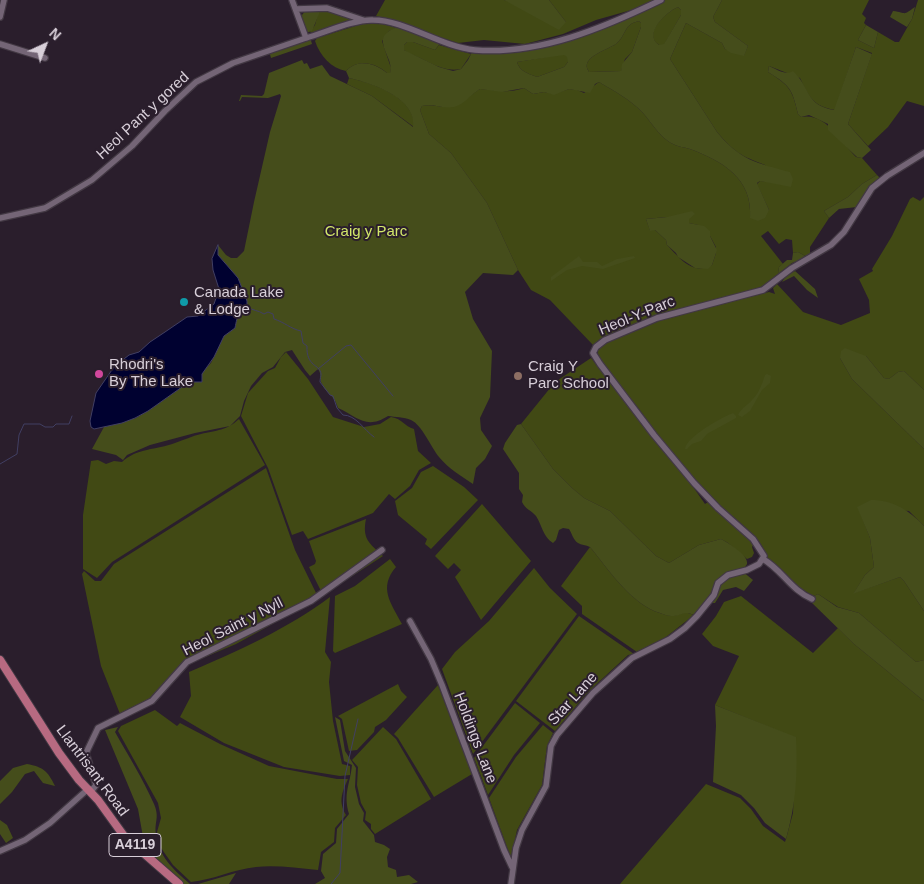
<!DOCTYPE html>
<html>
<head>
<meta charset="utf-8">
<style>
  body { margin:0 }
  #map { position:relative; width:924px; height:884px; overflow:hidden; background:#2a1e2c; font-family:Helvetica,sans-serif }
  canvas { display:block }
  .north { position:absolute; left:20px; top:20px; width:50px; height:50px; -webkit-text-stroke:4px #2a1e2c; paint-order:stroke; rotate:43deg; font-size:14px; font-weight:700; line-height:20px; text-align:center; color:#d8cfd9 }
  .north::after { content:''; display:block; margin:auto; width:18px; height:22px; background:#d8cfd9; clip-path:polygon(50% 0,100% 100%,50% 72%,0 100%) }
</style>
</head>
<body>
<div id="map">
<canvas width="924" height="884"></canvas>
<div class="north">N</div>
</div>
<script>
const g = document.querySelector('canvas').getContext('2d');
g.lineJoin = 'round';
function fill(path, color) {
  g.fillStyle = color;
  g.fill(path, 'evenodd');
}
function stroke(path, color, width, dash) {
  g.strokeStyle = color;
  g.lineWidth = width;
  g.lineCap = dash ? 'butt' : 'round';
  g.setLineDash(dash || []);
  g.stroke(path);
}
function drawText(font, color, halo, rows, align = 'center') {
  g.font = font + ' Helvetica,sans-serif';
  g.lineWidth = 4;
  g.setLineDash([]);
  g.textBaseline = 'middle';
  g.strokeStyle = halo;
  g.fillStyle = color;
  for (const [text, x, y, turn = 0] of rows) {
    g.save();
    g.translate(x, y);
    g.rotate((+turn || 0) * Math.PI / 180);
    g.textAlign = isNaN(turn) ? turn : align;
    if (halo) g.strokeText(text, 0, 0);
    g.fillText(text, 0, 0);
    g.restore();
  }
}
const green = new Path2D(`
  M385,0H504L566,22L549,0H654L642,7L596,20L563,34L525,44L484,40L458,43L376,16Z
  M722,0H869L862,14L866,18L864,23L866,25L858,40L874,48L878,32L895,42H899L912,19L918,0H924V106L907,101L888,127L868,146L848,124L872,53L856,47L835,110C813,106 809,97 800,78L769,66L768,72C790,86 792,89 798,114L801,117C826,112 841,142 856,157L862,158L877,175L862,184L848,197L824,211L829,218L810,247V255L807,257L798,252L793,253L792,240L786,239L779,244L768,231L761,236L783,264L779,267L778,274L757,291L687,307L605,338L593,345L550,300L531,290L518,270L487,203L451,153L429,134L420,110L422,106C431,104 437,107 446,107C461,107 468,96 480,89C497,90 507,94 524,88L533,94L544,92L554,94L569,89L577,90L584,93L599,82C614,91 631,100 643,113C651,122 658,134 668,141C674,146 683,147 690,149C722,161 753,178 750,218L769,210L757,184L760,181L772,182L765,165C741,156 734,152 717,132L670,59L686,23L722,43L725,49L744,55L748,46L715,22L713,17ZM667,217L689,219V223L698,225L710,236L716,247V253L712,265C692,276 679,257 667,245L666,240L655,230H650L646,219Z
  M678,7L681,10V15L664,45H659C642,34 666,12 678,7Z
  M319,10H325L354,20L313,33L310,32L315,25Z
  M639,21L641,23V27L632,52L625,59L621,71L589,72C578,56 611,50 618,42C627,33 624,24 639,21Z
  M365,23H379L397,28L389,31L382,41L391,68L390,73H387C376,63 358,58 346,71C331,68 320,56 315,41L317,38Z
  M407,42H413L435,50L439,45L471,54L461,69C441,73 426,59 408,53L404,50V45Z
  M564,54L568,57V62L564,67L537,77C529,74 519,71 517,62Z
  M349,78C372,83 416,97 414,127L372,96L347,84Z
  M913,197L920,201L924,197V390L904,371L898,372L889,379L884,378L866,356L840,358L852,379L924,449V526L909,511L858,507L870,538L874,567L865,575L854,593L900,577L904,581L924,611V660L916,662L859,613L838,607L818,594L814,596C795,587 781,572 766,559C768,540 727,513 714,501C685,474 662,440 639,409C625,391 609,374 598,354V350L604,344L666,318L769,292L775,294L773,288L777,284L803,312L841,325L870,313L869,300L859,279L873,271L872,269L892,236L910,199Z
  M286,352L308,379L333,417L364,427L380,424L391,417C403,419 404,426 414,429L418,451L431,463L419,470L410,486L395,499L389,494L373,513L308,539L303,531L292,535L268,468L241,416L248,393L268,371L275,368L281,357Z
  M591,358L646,429L689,481L705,504L708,502L754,543L752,547L754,553L752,557L747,559L728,543L721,539L699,545L669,563L656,556L610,511L584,498L572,488L553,469L521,424L555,382Z
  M239,419L265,465L112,562L97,578L83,569V515L91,461L98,460L106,464L114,461L122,462C137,448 156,450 175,443C184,440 192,436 201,434C217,430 226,431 239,419Z
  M433,466L464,487L478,500L431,549L425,544L427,539L398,515L395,501L412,488L421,472Z
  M266,468L295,550L318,597L309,604L236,644L182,667L152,704L122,719L101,666L82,574L84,571L95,581H101L114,564Z
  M482,504L531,561L481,620L455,577L461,570L454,563L448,569L435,556Z
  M366,519C362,539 369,543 383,556L323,595L309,567L315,564L316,561L309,541Z
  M590,547C608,569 632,605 660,613C663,614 669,616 672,616C683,615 681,610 694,615L666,637L637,652L582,614V606L561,586Z
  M390,559L396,567C378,588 391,603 402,624L335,653L333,651L335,596L355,586Z
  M534,568L550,588L577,614L473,754L442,669L455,652L489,621Z
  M741,596L813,653L838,628L854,644L924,701V884H620L706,784L740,798L751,809L763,826L785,842L786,839L793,813L796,738L715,705L739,656L713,646L702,634L716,616L724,602Z
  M330,597L325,652L331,662L329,682L333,721L342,764L350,766V775L340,776L284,767L224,743L180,717L191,696L189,672C236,652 289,628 330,597Z
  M579,616L634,654L628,655L588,692L555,731L516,701Z
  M398,684L401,691L407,697L386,720L375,727L374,732L357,750L349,751L342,719L338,716Z
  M438,685L472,774L434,797L398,738L394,734Z
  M515,703L540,723L514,755L488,795L474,758Z
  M155,710L177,726L180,723L220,744L269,766L337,779H348C342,793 338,801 346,815L335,828L334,842L321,852L318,870C297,868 276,865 256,867C234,869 213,880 191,882L173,865L161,848L157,832L161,818L158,803L118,731L121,726Z
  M543,725L553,733L547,746L542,785L517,830L511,858L489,798L516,757Z
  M383,727L396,739L431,799L375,834L371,829V824L365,820L366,812L361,803L357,785L358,767L352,760Z`);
const forest = new Path2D(`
  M504,0H549L566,22L559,30Z
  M654,0H722L713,17L715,22L748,46L744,56L731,53L725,49L722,43L686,23L670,59L717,132C740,160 756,163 790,172L793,179L791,187L760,181L757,183L769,210L765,218L758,221L750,218C753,178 722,161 690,149C683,147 674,146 668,141C658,134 651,122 643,113C631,100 614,91 599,82L595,84L590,93L569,89L554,95L544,92L533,94L524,88L502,92L480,89C471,94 464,105 454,107C443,109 433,103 422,106L420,110L429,134L451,153L487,203L518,270L513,275L483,273L465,292L473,319L492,351L490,397L480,418L481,430L492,446L485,459L476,468L473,484C461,476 449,469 439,457C431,447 422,425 411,420C404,417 395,417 388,416C366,430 358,417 338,408C334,394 328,396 322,384C319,379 322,374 318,369L310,376L305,370L292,350L285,352L273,367L262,373L251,386L244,401L240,416L230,426L195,433L150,445L127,455L123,460L116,455L92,449L104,427L136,418L148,411L189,382H197L204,370L211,363L224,336L235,328L237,316L240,313L244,312L247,301L238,278L218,255V245L226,255L231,258H237L244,251L254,202L270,132L281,96L280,94L268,98L242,97L240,101H239L241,95L262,96L264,94L269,73L302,60L304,64L307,63L310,69L322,65L330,76L372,96L413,127C417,98 371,83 349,78L346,71C358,58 375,63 387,73H390C393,62 384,53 383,43C381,34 393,27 401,27C408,27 434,39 441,42L435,50L413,42H407L404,45V50L439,67L453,71L461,69L468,60L473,50L502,51L573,37L642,7ZM678,7L681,10V15L664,44L659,45C643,34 666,12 678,7ZM639,21L641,23V27L632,52L622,64L621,71L589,72C578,56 611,50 618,42C627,33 624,24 639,21ZM564,55L567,57L568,62L564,67L537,77C529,74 519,71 517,62Z
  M915,7L912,19L907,27L890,17L893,11C908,13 902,16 915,7Z
  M319,10V14L312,31L306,33L299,19L305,11Z
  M866,25L878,32L874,48L858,40Z
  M310,37L312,44L271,58L269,51Z
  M856,47L872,54L848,124L871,150L862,158L857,157L828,130V124L809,115L801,117L798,114C792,88 790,86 768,72L769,66C776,69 786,76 793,71C811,88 805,105 834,110Z
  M877,175L879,177L878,182L857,207L839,209L829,218L824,211L848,197L862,184Z
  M692,211L695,214L689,219V223L704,226L710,231V236L717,250L712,265L708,269L695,268L678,257L676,253L667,245L666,240L655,230L650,231L646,219L667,217Z
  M798,252L807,257L792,263L778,274L779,267L787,260H792L793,253Z
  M579,256L583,262H597L602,266L617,259L634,256L635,258L603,269L582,266L575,268L567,270L551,281V277Z
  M795,271L815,289L818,298L807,290L794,276L782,282L786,276Z
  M845,348L866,356L884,378L889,379L898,372L904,371L924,390V449L852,379L840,358L841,351Z
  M767,374L771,376L770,383L762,390L750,411L742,417L738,415C742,407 747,406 752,400C759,393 762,384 765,375Z
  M733,413L736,416V418L707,434L701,441L692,444L687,449H685C686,437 722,417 733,413Z
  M521,424L553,469L572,488L584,498L610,511L656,556L669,563L699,545L721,539C728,543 749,555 747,564C746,566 743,570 742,571L753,580L744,591L736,587L723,590L715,603H707L697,616C682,609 684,616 671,616C668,616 663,614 660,613C632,605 608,569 590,547C586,545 581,545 578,543C573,540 572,533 569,529L563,528L559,530L556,540L553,543C543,537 542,525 536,516C531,510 525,509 522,502L523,495L519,489V473L503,449L505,443L517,425Z
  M871,500C893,500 909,510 924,526V611L904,581L900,577L853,594L865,575L874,567L870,538L857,507Z
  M818,594L837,607L859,613L916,662L924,660V701L854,644L810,601V598Z
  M715,705L796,737C798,773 796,804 786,839L765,823L754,808L741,795L713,782L716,726Z
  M335,717L340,720L345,751L356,768L355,787L359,804L364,813L363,821L374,835L375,842L384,845L390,849L387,857L388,867L396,870L397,877L409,875L418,882L411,884H315L325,878L321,871L323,854L336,843L337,829L349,814C343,793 350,785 352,765L344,761Z
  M118,727L115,732C128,755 143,779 154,804C160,818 154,822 156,834C158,856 174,870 190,884H192H183L150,856L145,848L138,809L105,730Z
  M27,764C43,767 48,771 55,786L43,783L34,771L25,774L12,792L0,804V781L13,768Z
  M0,820L7,825L13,838L6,843L0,834Z
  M236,873L229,884H198Z`);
const water = new Path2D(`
  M218,245V255L238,278L247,301V310C237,318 238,313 235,328L224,336L214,357L202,374V382H189L148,411L135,418L122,423L94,429L91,427L90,421L96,393L114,367L129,355L139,352L150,342L165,332L187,317L198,316L214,304L219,289L213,270L212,259Z`);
const stream = new Path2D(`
  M248,307C253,311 258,310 264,314L268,312L273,314L274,319C284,322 291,329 301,331L303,343L307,346C306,367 320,364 321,374C321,376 320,379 320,382L330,395L333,396L337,408L343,415C356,415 364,430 374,437
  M318,369L346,346L351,345L393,396
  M0,464L17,454L19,435L24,424H40L45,427H53L56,424H69L72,416
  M331,884L340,873L345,776L358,719`);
const minor = new Path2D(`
  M292,0L306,38C324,33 355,19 373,20C405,20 441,47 475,50C540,55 603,28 661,0
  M296,9L327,8L363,20
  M0,17L4,0
  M0,44L45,58
  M0,218L45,208L92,180L132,146L165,111L196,82L233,63L306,38
  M763,559C782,570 791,590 812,599
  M410,621L431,659L442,685L504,850L512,867
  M0,851L25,840L50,823L88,789H93L96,785L86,753L98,728L152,701L187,662L311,601L382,550
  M511,884L516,848L522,830L546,786L551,746L557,735L593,693L632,658L670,639L685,628L697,616L714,595L718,583L728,575L747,570L759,564L764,556L753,539L718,508L694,483L654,435L600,364L593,353L596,347L605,340L657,318L763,290L792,268L831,245L844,232L872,188L887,176L924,153`);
const major = new Path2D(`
  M0,660L59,753L79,780L98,800L124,836L179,884`);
const markers = [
  [184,302,5,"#0f9aa8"],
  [99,374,5,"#d1479c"],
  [518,376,5,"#8d6e63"]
];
const shields = [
  [135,845,52]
];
const shieldNames = [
  ["A4119",135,845]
];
const streetNames = [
  ["Heol Pant y gored",143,116,-43],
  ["Heol-Y-Parc",637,316,-22],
  ["Heol Saint y Nyll",233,627,-27],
  ["Star Lane",573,699,-48],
  ["Holdings Lane",475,738,69],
  ["Llantrisant Road",92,771,53]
];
const parkNames = [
  ["Craig y Parc",366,232]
];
const poiNames = [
  ["Canada Lake",194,293],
  ["& Lodge",194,310],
  ["Rhodri's",109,365],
  ["By The Lake",109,382],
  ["Craig Y",528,367],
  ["Parc School",528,384]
];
fill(green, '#414914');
fill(forest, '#454d1b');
fill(water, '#000130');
stroke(water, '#413f63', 1);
stroke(stream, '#413f63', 1);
stroke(minor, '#423843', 8);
stroke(major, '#423843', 10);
stroke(minor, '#746576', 5.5);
stroke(major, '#b76a81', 8);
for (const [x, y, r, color] of markers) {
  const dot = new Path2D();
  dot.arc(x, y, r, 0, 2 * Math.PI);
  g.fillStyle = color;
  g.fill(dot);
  stroke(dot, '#2a1e2c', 2);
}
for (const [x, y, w] of shields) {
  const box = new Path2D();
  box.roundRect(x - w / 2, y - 11.5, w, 23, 4);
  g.fillStyle = '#2a1e2c';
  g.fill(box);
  stroke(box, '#d8cfd9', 1);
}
drawText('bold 14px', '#d8cfd9', null, shieldNames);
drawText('15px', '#d8cfd9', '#2a1e2c', streetNames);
drawText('15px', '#d2e76a', '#2a1e2c', parkNames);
drawText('15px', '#d8cfd9', '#2a1e2c', poiNames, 'left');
</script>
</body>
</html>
